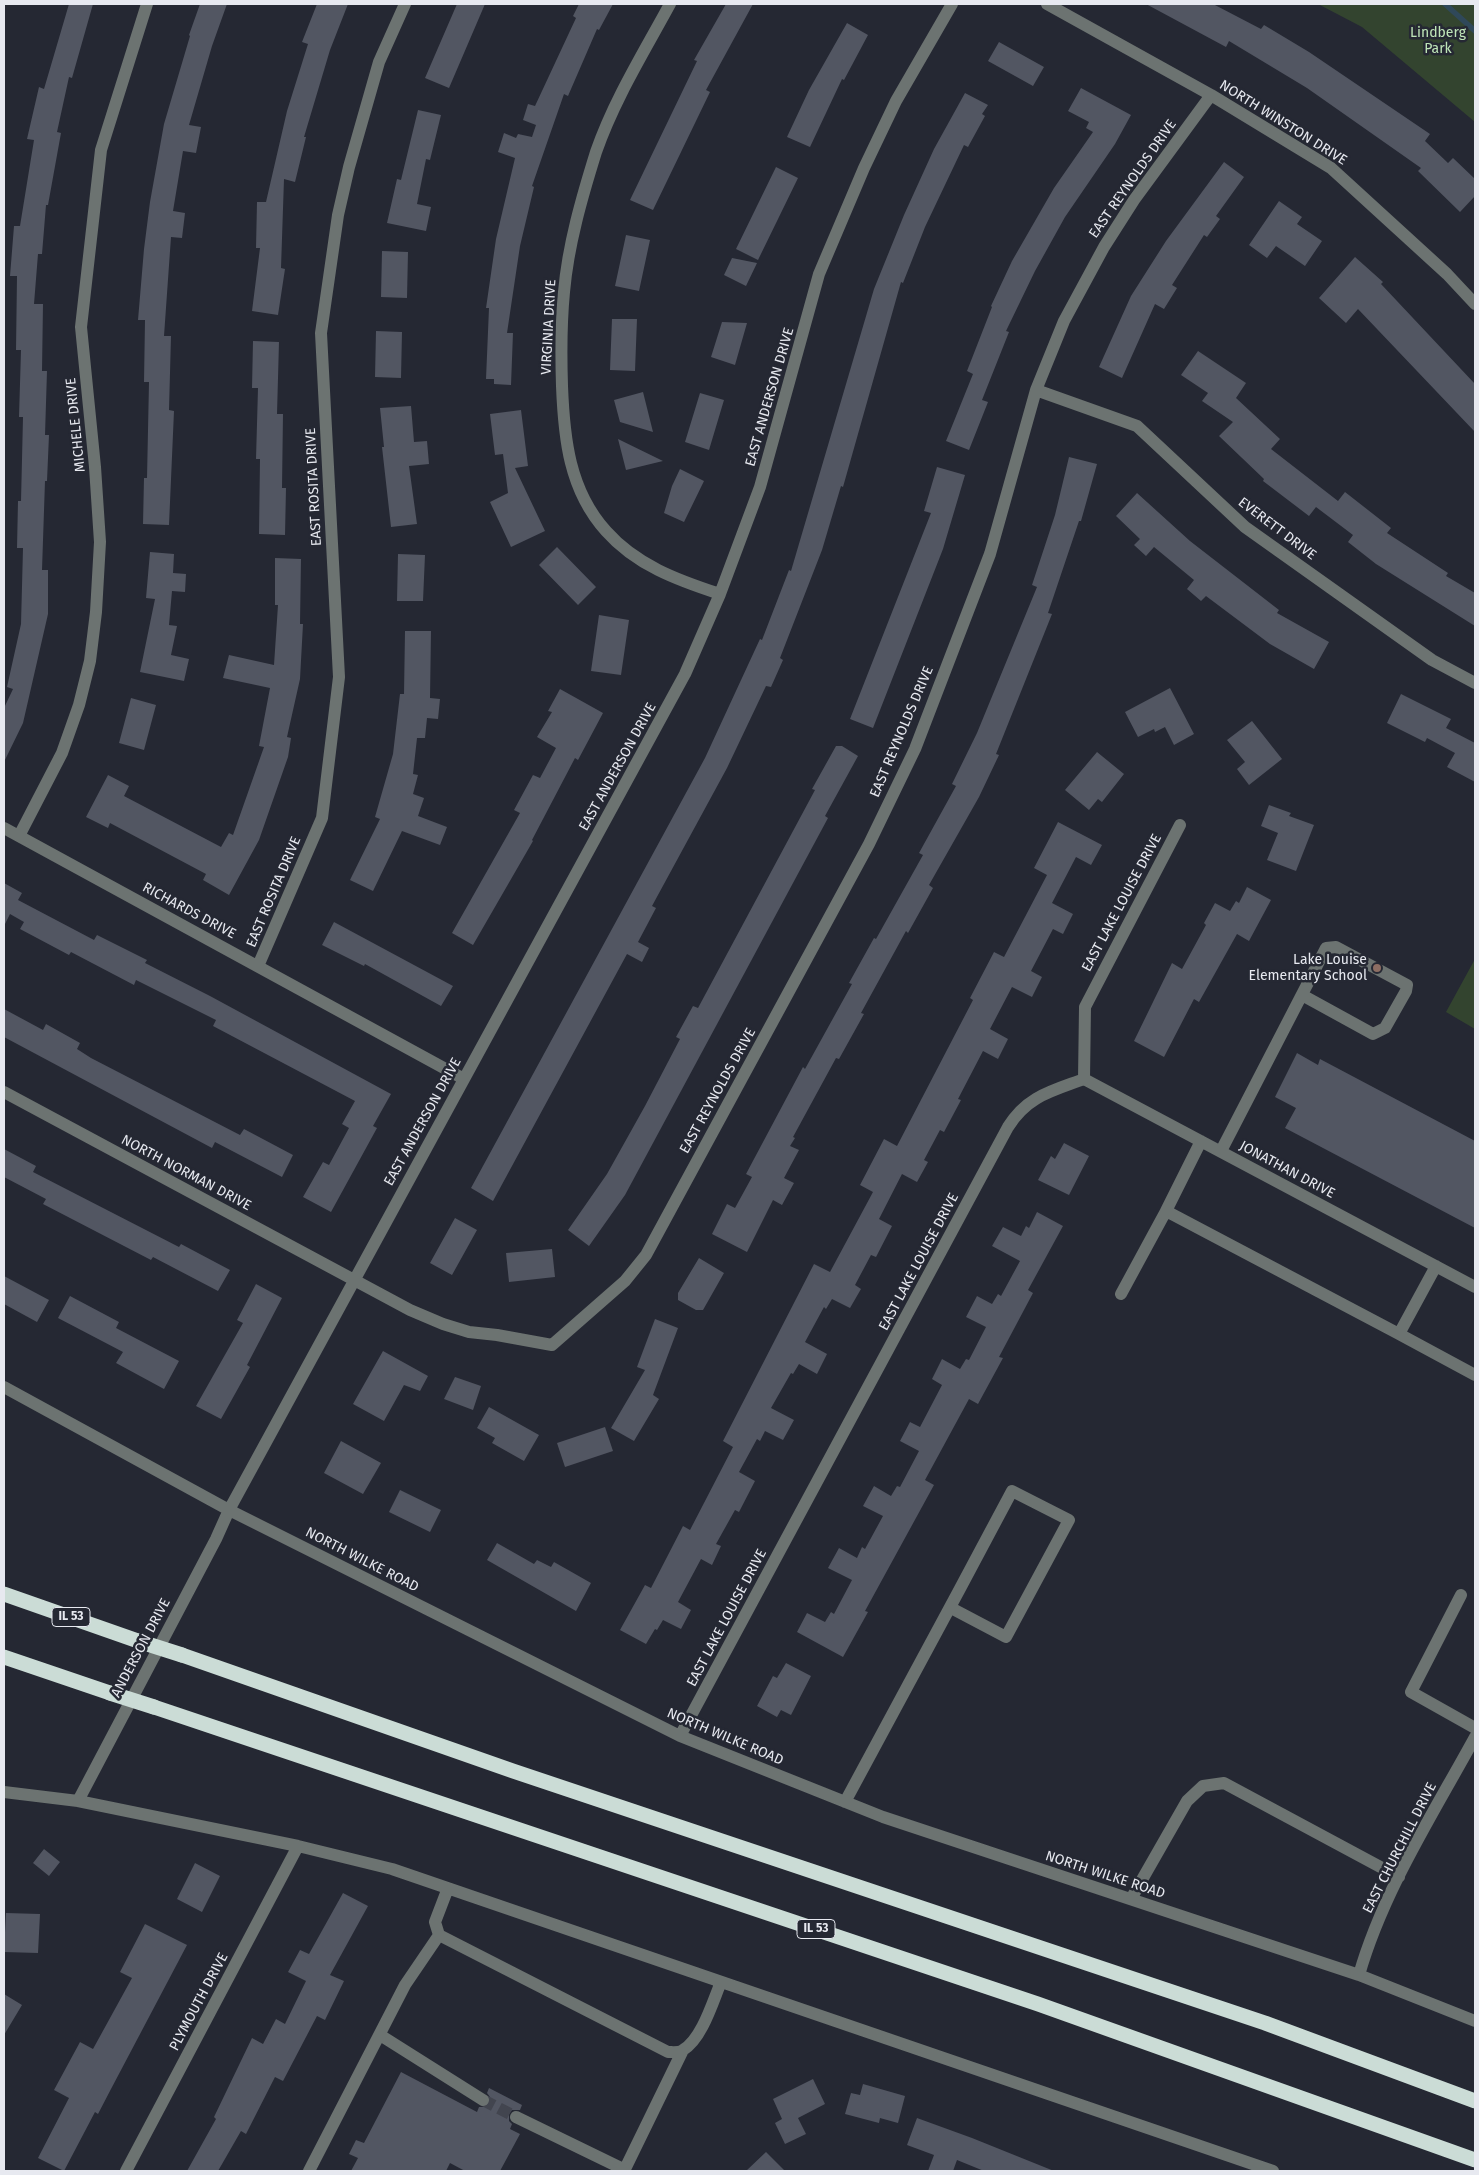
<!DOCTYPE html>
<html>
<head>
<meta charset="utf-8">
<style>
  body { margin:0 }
  #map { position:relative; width:1479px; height:2175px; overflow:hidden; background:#252833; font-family:"Fira Sans",sans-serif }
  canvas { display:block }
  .frame { position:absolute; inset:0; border:5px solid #e7e9f0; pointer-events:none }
</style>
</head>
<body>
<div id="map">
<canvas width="1479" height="2175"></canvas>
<div class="frame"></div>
</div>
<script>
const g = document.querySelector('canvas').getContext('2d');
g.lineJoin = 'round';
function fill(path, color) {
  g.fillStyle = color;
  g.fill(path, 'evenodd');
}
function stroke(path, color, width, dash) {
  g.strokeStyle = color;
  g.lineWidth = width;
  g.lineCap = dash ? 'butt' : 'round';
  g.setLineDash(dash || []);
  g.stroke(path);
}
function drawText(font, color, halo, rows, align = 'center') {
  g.font = font + ' "Fira Sans",sans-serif';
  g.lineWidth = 5;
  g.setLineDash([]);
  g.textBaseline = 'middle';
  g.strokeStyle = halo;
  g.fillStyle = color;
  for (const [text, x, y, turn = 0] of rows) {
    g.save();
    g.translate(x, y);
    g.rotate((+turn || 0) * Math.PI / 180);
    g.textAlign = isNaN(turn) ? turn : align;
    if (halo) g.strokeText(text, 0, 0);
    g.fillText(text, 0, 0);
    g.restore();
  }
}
const green = new Path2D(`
  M1318,4H1475V122L1362,27Z
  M1475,959V1029L1446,1012Z`);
const stream = new Path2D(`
  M1445,4L1475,31`);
const building = new Path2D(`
  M69,4H93L72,78L69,77L57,132L61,133L48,205H46L42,254H38L34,304H43L42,371H47L45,435H49L47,481H45L42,570H48V614L23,723L4,762V708L13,689L7,687L21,624L23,548H17L18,501H21L23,417H19L21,350H16L17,276H10L14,226H20L34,140L27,139L39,87L44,89Z
  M200,4H227L212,46L189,125L201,127L196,153L183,151L173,211L185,213L182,238L171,237L164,336H171L169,410L174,411L169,525L143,524L144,478H147L149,382H144L145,320H138L144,249L150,202L164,124L190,36L189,35Z
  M317,4H348L330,50L304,137H306L295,182L284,179L281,268L285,269L278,315L252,311L260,248H256L257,202H266L287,111L308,44L302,42Z
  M457,4H485L449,88L425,78Z
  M579,4H613L599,30L597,29L568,96L564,94L532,186L534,187L520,246L507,333H513L511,385L494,384V379H486L489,308H486L496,239L515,158L498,152L504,133L516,138L518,134L532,137L536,125L523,120L528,104L535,106L576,18L573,16Z
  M726,4H753L706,90L710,92L653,210L630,200L697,61L694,60Z
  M1146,4H1213L1261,29L1264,25L1309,52L1430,134L1425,141L1448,163L1453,158L1475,179V196L1460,212L1418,171L1421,168L1307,88L1229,41L1226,47Z
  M847,23L868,35L844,80L842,79L810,147L787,137L809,90Z
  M999,42L1044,67L1033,86L988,61Z
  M1081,88L1131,115L1115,144L1065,217L1035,271L1006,331L1009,332L982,400L988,402L969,450L946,441L973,374L967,371L992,307L991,306L1012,261L1054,188L1093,132L1086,128L1089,122L1068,111Z
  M965,93L988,105L982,114L985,116L968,147L964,145L925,227L903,283L901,282L843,487L841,486L822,550L780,658L783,660L771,687L766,686L727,768L652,906L656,908L638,942L649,948L642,962L627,954L493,1201L471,1188L705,758L760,639L762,640L789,570L791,571L874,289L904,215L934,149Z
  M418,110L441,115L430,160L426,159L417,204L431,207L426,231L387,223L397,179L401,180Z
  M1224,162L1244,177L1216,216L1220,219L1207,237L1204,235L1172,285L1177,288L1164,309L1155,304L1122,378L1099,367L1131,296L1166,241Z
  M776,167L798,178L758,260L736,249Z
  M1279,201L1302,217L1297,224L1322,241L1305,266L1276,246L1267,258L1249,245Z
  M626,235L650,240L639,291L615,286Z
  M382,251L408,252L407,298L381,297Z
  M1355,257L1383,282L1381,284L1475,384V432L1358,309L1346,323L1319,298Z
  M732,258L757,263L746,286L724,275Z
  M612,319H637L635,371L610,370Z
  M722,322L747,323L735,365L711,357Z
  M376,331L402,332L401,378L375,377Z
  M253,341L279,342L277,414H283L282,488H286L285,535L259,534L260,459H256L258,388H252Z
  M1198,351L1246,383L1236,398L1280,439L1271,449L1338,501L1345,492L1391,528L1387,533L1448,573L1446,576L1475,593V626L1376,564L1348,542L1353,535L1316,507L1309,516L1263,481L1264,479L1219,436L1233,422L1202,401L1208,393L1181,375Z
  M643,392L653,432L620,422L614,400Z
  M700,393L724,400L709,450L685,442Z
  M411,406L414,442L427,441L429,464L409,466L417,524L391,527L382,447H384L380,408Z
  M521,410L528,466L515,468L545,531L511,547L490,502L508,493L503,454L495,455L490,414Z
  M618,439L663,461L626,470Z
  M1069,457L1097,464L1081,521H1079L1048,613L1052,614L996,754L999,755L979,797L929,885L933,888L908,933L906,931L861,1013L864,1014L839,1059L836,1058L793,1137L795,1138L790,1146L799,1150L784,1178L794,1183L782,1205L773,1200L747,1252L712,1234L727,1204L735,1208L752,1177L746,1174L803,1067L805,1069L852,984L849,983L874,938L876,939L923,855L919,853L956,786L952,784L977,733L1037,587L1032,585L1055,515Z
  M937,467L965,475L943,549L873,728L850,719L931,513L924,511Z
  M680,469L704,481L684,522L664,513L672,486Z
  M1137,493L1190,541L1279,610L1277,613L1329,642L1314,669L1270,644L1206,596L1201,601L1187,589L1194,580L1154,547L1146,556L1134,545L1140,539L1116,516Z
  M557,547L596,587L578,605L539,565Z
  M150,552L174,554L173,573L186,574L185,592L172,591L169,625L177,626L171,655L189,659L184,681L140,672L155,599L146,598Z
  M398,554L425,555L423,601H397Z
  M275,558L301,559L300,624H303L300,679L287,737L291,738L288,757L259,840L229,895L203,880L206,874L110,823L108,828L86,817L108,775L129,786L124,796L221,847L229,833L233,835L264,747L259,746L270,688L223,678L229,655L274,665L278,605H275Z
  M599,615L629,620L621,675L591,671Z
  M405,631H431L430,698L440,699L438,719L427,718L425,738H417L413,774L418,775L413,794L424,798L418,816L447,827L440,845L402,831L373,891L350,880L380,819L375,817L393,754L400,694H404Z
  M1170,688L1194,734L1174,745L1165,727L1155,732L1154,729L1138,737L1125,712Z
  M560,689L603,713L578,760L575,758L532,840L533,841L473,945L452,933L520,813L514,810L533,775L540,778L556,748L537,737L552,712L548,711Z
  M1401,694L1451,719L1446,728L1475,743V782L1447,767L1455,753L1427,738L1425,742L1387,723Z
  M131,698L156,705L144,750L119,743Z
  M1252,721L1282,759L1249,785L1237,769L1245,762L1227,740Z
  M836,746H842L858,756L825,816L828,818L625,1195L589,1246L568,1230L607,1174L645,1106L680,1039L676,1037L693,1006L698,1008L815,790L812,789Z
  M1097,752L1124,774L1102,802L1098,799L1089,810L1065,790Z
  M1269,805L1291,813L1289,816L1314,825L1296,871L1267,860L1278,833L1261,826Z
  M1058,822L1102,845L1091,865L1076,857L1052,903L1073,914L1063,934L1053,929L1031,971L1042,977L1032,997L1012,987L990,1029L1008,1039L998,1059L983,1051L958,1099L961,1100L944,1132L940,1130L924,1160L928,1162L917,1182L902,1174L879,1219L892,1226L876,1257L871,1255L855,1285L861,1289L850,1308L832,1299L826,1309L824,1307L805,1342L827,1354L817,1374L799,1364L793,1374L791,1373L771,1408L794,1420L783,1440L765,1431L760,1441L757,1439L739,1472L755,1481L739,1512L735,1510L716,1544L721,1546L712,1565L701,1559L678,1602L691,1610L681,1629L663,1620L657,1630L655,1629L646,1644L620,1630L645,1585L651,1588L683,1526L690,1530L733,1447L723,1441L814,1264L830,1272L873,1192L860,1185L884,1139L897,1146L973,1000L970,998L994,952L1004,957L1047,875L1034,868Z
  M4,883L22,893L18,900L94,940L97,935L147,960L145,963L210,996L391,1094L373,1126L377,1128L331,1212L303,1197L323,1162L329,1165L349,1128L342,1124L355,1101L213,1026L216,1020L136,980L134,985L71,952L69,955L20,929L24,922L10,914L4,926Z
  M1247,887L1271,900L1249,941L1237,934L1199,1002L1194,999L1164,1057L1134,1041L1172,963L1182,969L1206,925L1204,923L1215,903L1230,911L1236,901L1239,903Z
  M334,922L453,986L441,1006L365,964L364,966L322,945Z
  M4,1009L43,1030L46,1024L80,1043L77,1049L91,1058L240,1135L244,1129L293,1155L282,1177L215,1142L212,1148L4,1037Z
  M1297,1053L1318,1065L1320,1059L1475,1141V1228L1285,1128L1296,1108L1275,1097Z
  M1064,1143L1089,1156L1069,1195L1038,1180L1051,1156L1055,1159Z
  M4,1149L36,1166L33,1172L179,1247L181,1244L230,1270L218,1291L153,1257L151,1260L43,1204L46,1199L4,1177Z
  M1037,1212L1063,1226L1028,1290L1033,1293L999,1357L1003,1358L978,1404L969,1399L925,1480L934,1485L865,1611L868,1612L843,1657L797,1632L807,1613L825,1622L831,1612L834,1614L852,1580L828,1568L839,1548L857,1558L862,1547L865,1549L883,1516L863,1506L874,1486L891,1496L897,1486L900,1487L919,1451L900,1441L910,1422L920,1427L942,1385L932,1379L942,1359L960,1369L966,1359L969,1360L986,1327L966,1317L977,1296L992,1304L998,1294L1001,1296L1020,1261L992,1246L1003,1227L1021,1236L1026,1226L1029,1228Z
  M455,1218L477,1230L452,1275L430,1263Z
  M552,1249L555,1277L509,1282L506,1253Z
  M699,1258L724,1273L703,1310H696L678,1300V1293Z
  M4,1276L49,1300L37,1322L4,1304Z
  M256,1284L282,1298L247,1365L250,1367L221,1419L196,1406L243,1323L237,1320Z
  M70,1296L119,1322L116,1328L179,1361L164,1389L116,1363L123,1352L58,1318Z
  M655,1319L678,1328L653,1395L659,1399L634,1441L611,1428L645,1370L637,1367Z
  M383,1351L428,1376L420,1391L404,1385L384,1421L353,1404Z
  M455,1377L481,1386L473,1410L444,1399Z
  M489,1407L539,1435L524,1461L492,1443L495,1438L477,1428Z
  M605,1427L613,1451L565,1467L557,1443Z
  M341,1441L381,1463L363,1494L324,1473Z
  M400,1490L441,1510L430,1532L389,1512Z
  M497,1543L534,1564L537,1560L551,1567L554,1562L591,1583L576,1611L487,1560Z
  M786,1663L811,1676L791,1715L781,1710L777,1717L757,1706L773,1676L777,1678Z
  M44,1849L60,1862L49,1876L33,1863Z
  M195,1863L220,1876L202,1912L177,1899Z
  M343,1893L368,1906L330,1975L344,1981L325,2020L317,2016L283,2081L275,2077L246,2134L241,2131L218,2171H187L216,2119L214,2117L252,2038L263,2044L276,2019L285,2024L306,1981L288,1972L300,1950L309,1954Z
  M6,1913L40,1914L38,1953L4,1952Z
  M145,1924L187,1945L111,2089L98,2114L95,2112L64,2171L38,2158L69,2098L54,2090L80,2042L93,2049L132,1978L120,1972Z
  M4,1994L22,2005L4,2035Z
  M401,2072L477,2112L479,2107H486L490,2104V2097L487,2093L489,2088L522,2105L520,2110H512L509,2114V2121L512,2124L510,2129L520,2134L500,2171H465L450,2163L446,2171H351L358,2158L349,2154L356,2140L364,2143Z
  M813,2079L825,2104L798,2118L806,2134L785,2144L775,2123L782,2119L773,2099Z
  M863,2084L905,2096L898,2123L880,2118L879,2123L845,2114L851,2093L860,2095Z
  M917,2118L972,2138L1054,2171H984L957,2160L953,2171H928L934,2155L907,2145Z
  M766,2152L785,2171H746Z`);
const minorTunnel = new Path2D(`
  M483,2100L516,2117`);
const minor = new Path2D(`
  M670,4C644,52 614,100 596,152C582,197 568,245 564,292C561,323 561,355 562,386C564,438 569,490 606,531C636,565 677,580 720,594
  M1047,4L1211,95L1331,168L1447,274L1475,304
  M1036,390L1137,426L1245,527L1432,660L1475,683
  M4,828L464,1079
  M19,836L62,753L79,705L90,661L96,612L100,542L95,467L81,327L101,150L147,4
  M258,966L322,818L339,677L321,333L338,215L349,167L379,62L405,4
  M1084,1079L1475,1287
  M1084,1079L1085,1007L1180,825
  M4,1092L410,1310L443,1324L469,1332L497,1335L552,1345L625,1281L646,1255L869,844L915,749L990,554L1036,390L1064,321L1104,247L1134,200L1211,95
  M1201,1141L1166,1211L1399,1334L1436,1266
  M1221,1151L1326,948L1336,947L1407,985L1406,991L1385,1028L1373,1034L1302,995
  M1121,1294L1166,1211
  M1399,1334L1475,1375
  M4,1387L229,1510L680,1736L883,1817L1359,1975L1475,2021
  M1461,1595L1411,1692L1475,1728
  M680,1736L1008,1127C1027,1096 1052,1091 1084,1079
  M4,1792L78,1801L298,1846L392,1869L1273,2171
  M78,1801L216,1539L229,1510L685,674L720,594L760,487L819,274L864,168L896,101L952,4
  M845,1802C901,1698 957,1595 1012,1491L1069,1520L1006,1637L951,1608
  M448,1888L435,1922L439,1935L668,2052C673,2052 679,2053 683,2050C702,2039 713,2001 721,1982
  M1131,1899L1187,1801L1203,1786L1224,1783L1399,1877
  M1359,1975C1383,1891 1433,1814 1475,1737
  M380,2035L483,2100
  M516,2117L625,2170
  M126,2171L298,1846
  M309,2171L405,1985L439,1935
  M624,2171L682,2052`);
const highway = new Path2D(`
  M4,1594L138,1641
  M182,1655L513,1771L1265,2023L1475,2101
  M4,1657L110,1693
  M154,1707L1038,2004L1475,2160`);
const highwayBridge = new Path2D(`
  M138,1641L182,1655
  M110,1693L154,1707`);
const markers = [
  [1377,968,5,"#8d6e63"]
];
const shields = [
  [71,1617,38],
  [816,1929,38]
];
const shieldNames = [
  ["IL 53",71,1617],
  ["IL 53",816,1929]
];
const parkNames = [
  ["Lindberg",1438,33],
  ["Park",1438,49]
];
const streetNames = [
  ["NORTH WINSTON DRIVE",1283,123,32],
  ["EAST REYNOLDS DRIVE",1133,179,-55],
  ["VIRGINIA DRIVE",549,327,-87],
  ["EAST ANDERSON DRIVE",770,397,-74],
  ["MICHELE DRIVE",76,425,-96],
  ["EAST ROSITA DRIVE",314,487,-93],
  ["EVERETT DRIVE",1277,529,37],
  ["EAST REYNOLDS DRIVE",902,732,-67],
  ["EAST ANDERSON DRIVE",618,767,-61],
  ["EAST ROSITA DRIVE",274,892,-67],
  ["EAST LAKE LOUISE DRIVE",1122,903,-62],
  ["RICHARDS DRIVE",189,911,28],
  ["EAST REYNOLDS DRIVE",718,1091,-61],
  ["EAST ANDERSON DRIVE",423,1122,-61],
  ["JONATHAN DRIVE",1287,1170,28],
  ["NORTH NORMAN DRIVE",186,1173,28],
  ["EAST LAKE LOUISE DRIVE",919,1262,-62],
  ["NORTH WILKE ROAD",362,1560,27],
  ["EAST LAKE LOUISE DRIVE",727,1618,-62],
  ["ANDERSON DRIVE",141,1648,-62],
  ["NORTH WILKE ROAD",725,1737,23],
  ["EAST CHURCHILL DRIVE",1400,1848,-63],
  ["NORTH WILKE ROAD",1105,1875,18],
  ["PLYMOUTH DRIVE",199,2002,-62]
];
const poiNames = [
  ["Lake Louise",1367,960],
  ["Elementary School",1367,976]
];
fill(green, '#33442f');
stroke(stream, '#2f4859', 5.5);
fill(building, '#525662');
stroke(minorTunnel, '#42454f', 12, [12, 6]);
stroke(minor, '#6c7371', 12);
stroke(highway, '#cbdcd6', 15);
stroke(highwayBridge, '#cbdcd6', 15);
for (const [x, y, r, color] of markers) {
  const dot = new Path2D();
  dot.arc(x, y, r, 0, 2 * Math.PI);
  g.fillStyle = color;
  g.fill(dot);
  stroke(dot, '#252833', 2);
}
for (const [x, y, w] of shields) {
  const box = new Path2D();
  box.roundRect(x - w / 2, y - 9.5, w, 19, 4);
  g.fillStyle = '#252833';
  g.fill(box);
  stroke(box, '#e7e9f0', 1);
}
drawText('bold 12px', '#e7e9f0', null, shieldNames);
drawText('14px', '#bfe5b8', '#252833', parkNames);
drawText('14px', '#e7e9f0', '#252833', streetNames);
drawText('14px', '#e7e9f0', '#252833', poiNames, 'right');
</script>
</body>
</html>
